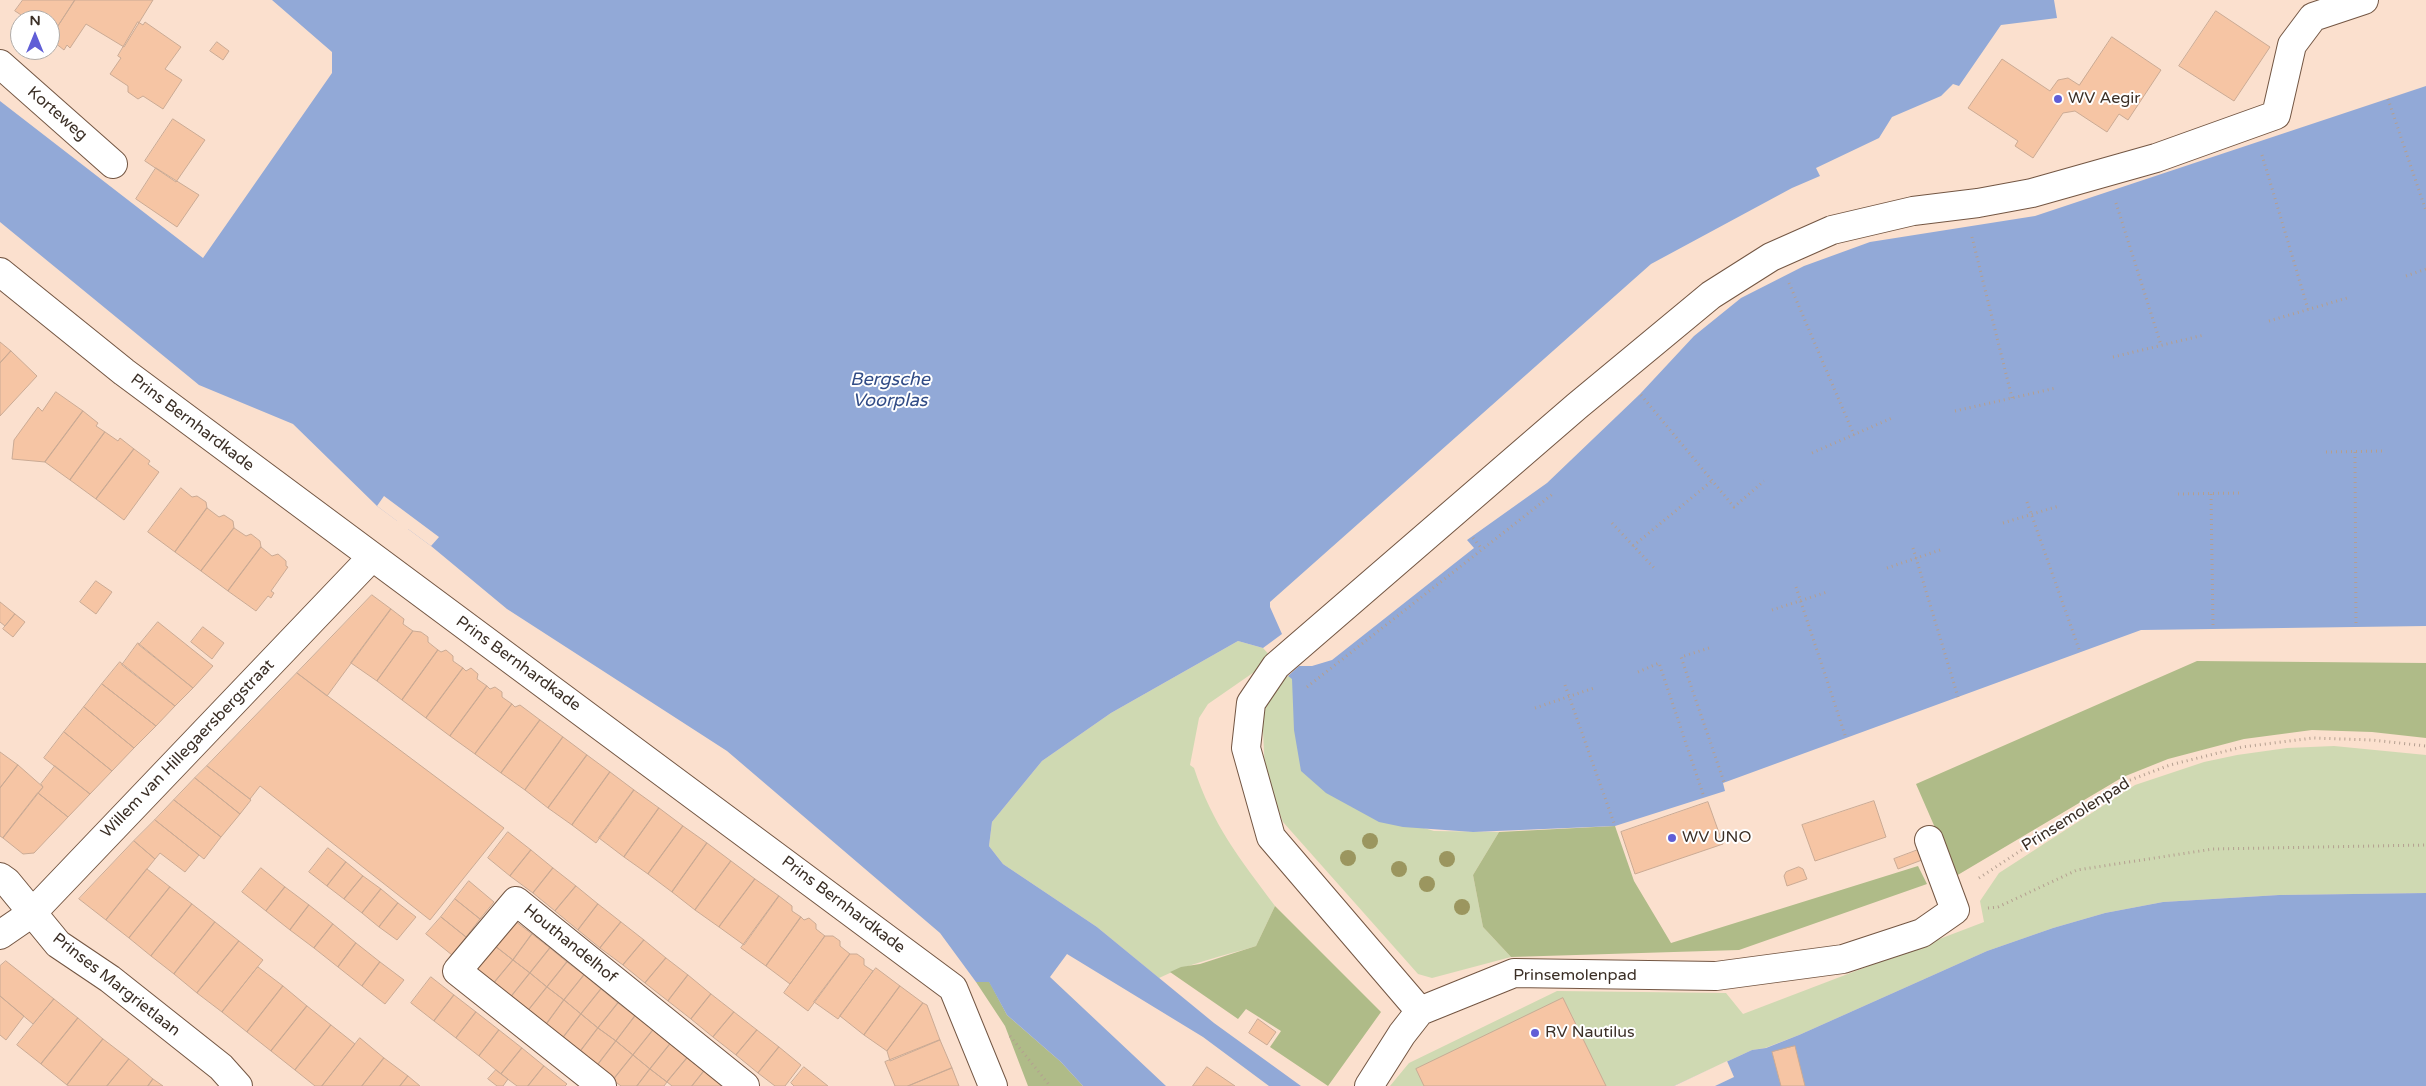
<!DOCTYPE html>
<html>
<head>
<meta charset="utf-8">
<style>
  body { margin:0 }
  #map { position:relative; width:2426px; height:1086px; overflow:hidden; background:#fbe0ce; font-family:"Varela Round",sans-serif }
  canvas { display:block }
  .north { position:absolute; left:10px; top:10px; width:50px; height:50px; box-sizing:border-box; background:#fff; border:1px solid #b1aca8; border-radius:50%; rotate:0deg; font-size:14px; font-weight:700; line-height:20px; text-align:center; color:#3b2f26 }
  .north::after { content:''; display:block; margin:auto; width:18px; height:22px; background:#605ed6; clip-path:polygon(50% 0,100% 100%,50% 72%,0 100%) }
</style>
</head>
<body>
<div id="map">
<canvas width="2426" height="1086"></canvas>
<div class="north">N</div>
</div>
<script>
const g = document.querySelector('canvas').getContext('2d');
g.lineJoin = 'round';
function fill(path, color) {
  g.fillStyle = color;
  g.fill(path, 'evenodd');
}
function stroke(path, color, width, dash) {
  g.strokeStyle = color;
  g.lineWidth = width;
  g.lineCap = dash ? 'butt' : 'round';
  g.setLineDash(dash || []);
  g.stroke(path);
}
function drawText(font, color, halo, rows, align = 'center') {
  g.font = font + ' "Varela Round",sans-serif';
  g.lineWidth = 4;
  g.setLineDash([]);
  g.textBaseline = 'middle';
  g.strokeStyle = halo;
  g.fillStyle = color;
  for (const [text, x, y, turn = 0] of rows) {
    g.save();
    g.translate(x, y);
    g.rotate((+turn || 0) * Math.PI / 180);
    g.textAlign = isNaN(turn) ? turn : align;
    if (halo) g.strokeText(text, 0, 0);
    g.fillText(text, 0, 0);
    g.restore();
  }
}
const green = new Path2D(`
  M1238,641L1263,648L1273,659L1208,704L1199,718L1190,765L1194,768C1212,824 1240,859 1275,906L1256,946C1224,956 1189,963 1159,978L1097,927L1003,864L989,846L992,822L1042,761L1111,713Z
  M1288,676L1292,678L1350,806L1434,831L1499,832L1473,875L1483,927L1511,957L1432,978L1418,974L1283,822L1265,773L1262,710L1272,689Z
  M2334,746L2426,755V893L2279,895L2163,902L2105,913L2053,928L1987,951L1799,1035L1765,1048L1752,1050L1674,1086H1390L1409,1063L1557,991L1726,993L1743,1014L1984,922L1980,901L1999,873L2135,785L2204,762L2237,755L2287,748Z`);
const forest = new Path2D(`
  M2197,661L2426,663V738L2372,732L2312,730L2244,739L2168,759L2123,777L1956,876L1916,784Z
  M1615,826L1634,881L1671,943L1918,866L1927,884L1739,950L1511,957L1483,927L1473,875L1499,832Z
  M1275,906L1381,1012L1328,1086L1270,1047L1281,1031L1246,1009L1238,1019L1170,972L1181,967L1200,964L1256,946Z
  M989,981L1007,1015L1061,1062L1083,1086H1028L1005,1026L976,982Z`);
const water = new Path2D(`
  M272,0H2054L2057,18L2001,25L1959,86L1953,84L1941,96L1892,117L1879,138L1816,168L1820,176L1792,188L1651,264L1270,602V607L1282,634L1263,648L1238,641L1111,713L1042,761L992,822L989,846L1003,864L1097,927L1214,1023L1301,1086H1269L1203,1037L1067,954L1050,977L1166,1086H1083L1061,1062L1007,1015L989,982H976L940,933L727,751L507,609L431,546L377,506L293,424L199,385L0,222V101L203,258L332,73V52Z
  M2426,86V626L2141,630L1723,783L1725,791L1615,826L1473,832L1403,827L1379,822L1326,793L1301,771L1294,730L1292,679L1288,676L1299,666H1312L1332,660L1474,548L1467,540L1547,483L1640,394L1694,336L1741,298L1804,266L1870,242L2035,216Z
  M2426,893V1086H1674L1752,1050L1766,1048L1799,1035L1987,951L2053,928L2105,913L2163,902L2279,895Z`);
const pier = new Path2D(`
  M384,496L439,537L431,546L408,529L407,531L396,523L397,521L377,506Z
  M1727,1061L1734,1077L1715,1086H1674Z`);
const building = new Path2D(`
  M23,0H75L52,35L50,20H29L15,11Z
  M75,0H153L124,47L86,24L70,48L67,45L64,50L50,39Z
  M2216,11L2270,47L2234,101L2179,66Z
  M138,22L143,25L145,22L181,47L165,69L182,80L163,109L143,96L138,99L128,92V86L110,74L121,58L118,56Z
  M2112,37L2161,70L2128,120L2119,114L2107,132L2075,111L2063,113L2033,158L2015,146L2018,141L1968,108L2002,59L2050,91L2058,80L2068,78L2079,85Z
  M217,42L229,51L223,60L210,51Z
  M173,119L205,140L176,182L145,161Z
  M156,168L199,195L177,227L136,199Z
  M0,342L11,351L0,363Z
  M11,351L37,376L0,416V363Z
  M56,392L83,411L45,462L12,459L14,440L38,407L42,411Z
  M83,411L98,423L96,426L105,432L70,480L45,462Z
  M105,432L118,441L120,438L134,449L96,499L70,480Z
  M134,449L150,461L148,464L159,472L124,520L96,499Z
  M181,488L192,497L197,496L206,502L207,508L175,552L148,532Z
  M207,508L219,517L224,515L233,521L234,528L201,571L175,552Z
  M234,528L246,536L251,534L260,541L261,547L228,591L201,571Z
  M261,547L272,556L278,554L286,561V566L288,567L271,591L274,593L271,598L268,596L256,611L228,591Z
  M96,581L112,592L96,614L80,602Z
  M372,595L391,609L327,696L297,673Z
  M0,602L15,614L5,626L0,622Z
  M391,609L404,619L403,624L413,631L377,681L351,663Z
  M15,614L25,622L13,637L3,629Z
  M158,622L213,666L193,688L139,645Z
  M203,627L224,643L212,659L191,642Z
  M413,631L421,632L428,637V642L438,650L402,700L377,681Z
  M138,643L193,688L175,706L122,665Z
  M438,650L441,652L446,650L453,656V661L463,668L426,718L402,700Z
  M120,662L175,706L156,726L102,684Z
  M463,668L466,671L471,668L478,674L477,679L487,686L450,736L426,718Z
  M297,673L504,828L430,920L260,786L250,799L207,766Z
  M102,684L156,726L134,748L84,707Z
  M487,686L490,689L495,687L502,692V697L512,704L475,754L450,736Z
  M512,704L515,707L520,705L540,720L501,773L475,754Z
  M84,707L134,748L112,771L64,732Z
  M540,720L563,737L525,790L501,773Z
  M64,732L112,771L90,794L44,758Z
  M563,737L587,755L548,808L525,790Z
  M0,752L18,765L0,788Z
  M587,755L610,772L572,825L548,808Z
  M18,765L43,787L3,838L0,836V788Z
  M55,766L90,794L68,817L38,793L43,787L41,784Z
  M207,766L251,800L240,814L195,778Z
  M610,772L634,790L596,843L572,825Z
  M195,778L240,814L221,837L174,800Z
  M634,790L659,808L624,857L599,838Z
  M38,793L68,817L34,853L23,854L3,838Z
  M174,800L221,837L204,859L155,820Z
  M1874,801L1886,837L1815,861L1802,825Z
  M1708,802L1723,844L1635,874L1621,832Z
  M659,808L683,826L648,874L624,857Z
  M155,820L199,855L185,872L160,853L155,859L134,841Z
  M683,826L707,843L672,892L648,874Z
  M508,832L531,850L510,876L488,858Z
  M134,841L155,859L106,920L79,899Z
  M707,843L731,861L695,910L672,892Z
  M328,848L346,862L327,886L309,872Z
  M531,850L553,868L533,893L510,876Z
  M1918,850L1922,860L1898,869L1894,859Z
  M731,861L755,879L719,927L695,910Z
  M346,862L363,876L344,899L327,886Z
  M1799,867L1803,869L1807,879L1787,886L1784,876L1786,872Z
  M261,868L285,887L266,911L242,892Z
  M553,868L576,886L555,911L533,893Z
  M147,869L170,887L129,938L106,920Z
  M363,876L381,889L362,913L344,899Z
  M755,879L779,896L744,945L719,927Z
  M469,881L494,902L480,919L455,899Z
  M576,886L598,904L578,930L555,911Z
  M170,887L192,904L151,956L129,938Z
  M285,887L309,905L290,930L266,911Z
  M381,889L398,903L379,927L362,913Z
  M779,896L792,906V911L801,917L766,966L741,948Z
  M455,899L480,919L466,937L441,917Z
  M398,903L416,917L397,940L379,927Z
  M192,904L215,922L174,974L151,956Z
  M598,904L621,922L600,948L578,930Z
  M309,905L333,924L314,948L290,930Z
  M441,917L466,937L452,955L426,934Z
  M801,917L804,920L809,918L816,924V929L825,936L790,984L766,966Z
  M515,921L532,934L513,960L495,946Z
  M215,922L239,941L197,993L174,974Z
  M621,922L644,940L623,965L600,948Z
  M333,924L356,943L338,967L314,948Z
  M532,934L550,948L530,973L513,960Z
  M825,936H833L840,941V946L850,954L808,1011L784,993Z
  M644,940L666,958L645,983L623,965Z
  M239,941L263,960L222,1012L197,993Z
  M356,943L380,962L362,986L338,967Z
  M495,946L513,960L493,984L476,971Z
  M550,948L567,962L547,987L530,973Z
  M850,954H857L864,959V965L873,971L838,1019L814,1002Z
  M666,958L688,975L668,1001L645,983Z
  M513,960L530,973L510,998L493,984Z
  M6,961L54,999L33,1024L0,996V966Z
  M380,962L404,980L385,1004L362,986Z
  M567,962L584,975L564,1000L547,987Z
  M258,967L283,986L247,1032L222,1012Z
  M876,968L900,986L864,1035L840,1016Z
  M530,973L547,987L527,1012L510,998Z
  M584,975L601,989L581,1014L564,1000Z
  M688,975L711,994L691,1019L668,1001Z
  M431,977L454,995L434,1021L411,1003Z
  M283,986L307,1006L271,1051L247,1032Z
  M900,986L923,1003L887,1051L864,1035Z
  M547,987L564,1000L545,1026L527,1012Z
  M601,989L618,1003L598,1028L581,1014Z
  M711,994L734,1012L713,1037L691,1019Z
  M454,995L476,1012L456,1038L434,1021Z
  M0,996L24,1016L6,1040L0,1035Z
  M1563,998L1606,1086H1424L1416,1069Z
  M54,999L78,1018L41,1064L17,1045Z
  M564,1000L581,1014L562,1039L545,1026Z
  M618,1003L635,1016L616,1041L598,1028Z
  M923,1003L927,1005L940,1040L890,1061L887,1051Z
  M307,1006L331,1025L295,1070L271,1051Z
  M476,1012L499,1030L479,1056L456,1038Z
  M734,1012L757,1030L736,1055L713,1037Z
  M581,1014L598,1028L579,1053L562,1039Z
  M635,1016L653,1030L633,1055L616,1041Z
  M78,1018L103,1039L67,1085L41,1064Z
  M1258,1019L1276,1032L1267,1045L1249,1033Z
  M331,1025L355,1044L322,1086H315L295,1070Z
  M598,1028L616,1041L596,1067L579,1053Z
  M499,1030L522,1048L501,1074L479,1056Z
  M653,1030L670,1044L650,1069L633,1055Z
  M757,1030L779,1047L758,1073L736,1055Z
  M360,1038L384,1058L362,1086H322Z
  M103,1039L129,1059L107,1086H69L67,1085Z
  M940,1040L952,1068L908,1086H895L885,1062Z
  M616,1041L633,1055L613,1080L596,1067Z
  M670,1044L687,1058L667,1082L650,1069Z
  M1795,1046L1805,1086H1781L1772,1052Z
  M779,1047L801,1065L785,1086H775L758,1073Z
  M522,1048L544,1066L528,1086H517L501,1074Z
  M633,1055L650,1069L637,1086H621L613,1080Z
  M384,1058L408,1076L400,1086H362Z
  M687,1058L704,1071L692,1086H672L667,1082Z
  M129,1059L153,1079L148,1086H107Z
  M544,1066L567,1084L565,1086H528Z
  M804,1067L828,1086H794L791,1083Z
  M1207,1067L1235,1086H1193Z
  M952,1068L959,1086H908Z
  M650,1069L667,1082L664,1086H637Z
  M496,1070L508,1079L503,1086H497L488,1079Z
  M704,1071L721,1085L720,1086H692Z
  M408,1076L420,1086H400Z
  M153,1079L163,1086H148Z`);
const path = new Path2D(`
  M2388,99L2426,211
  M2262,155L2308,309
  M2116,203L2161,345
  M1972,237L2012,398
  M2406,276L2426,269
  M1789,283L1854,435
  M2269,321L2347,298
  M2113,357L2204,335
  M1641,395L1734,507L1764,481
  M1955,411L2056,388
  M2326,452L2384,451
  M2355,452L2356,627
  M1812,453L1892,418
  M2178,494L2241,493
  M2211,494L2213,628
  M2027,502L2080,652
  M1612,523L1656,570
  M2003,523L2059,506
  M1473,538L1482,549
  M1633,546L1712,481
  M1913,548L1958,697
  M1887,568L1943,549
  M1796,587L1846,738
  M1772,610L1827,592
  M1709,648L1681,657L1724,782
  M1638,672L1659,663L1704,797
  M1565,685L1615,826
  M1307,687L1554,493
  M1535,708L1594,688
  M1979,878L2125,782L2170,765L2242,747L2313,738L2372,740L2426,746
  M1988,908L1998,907L2077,870L2213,849L2426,845
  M1010,1036L1050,1086`);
const minor = new Path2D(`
  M0,64L113,164
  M0,272L124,372L953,988L993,1086
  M0,877L7,882L58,944L110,979L221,1067L238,1086
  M0,935L32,913L372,557
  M1420,1011L1271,837L1246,748L1251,703L1276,666L1577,406L1711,295L1771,257L1832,230L1913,211L1978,203L2032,193L2156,158L2276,115L2292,45L2313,17L2364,0
  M1420,1011L1514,973L1716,976L1843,959L1922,933L1955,910L1929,840
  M602,1086L457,971L516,901L745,1086
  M1369,1086L1402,1034L1420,1011`);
const trees = [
  [1370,841],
  [1348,858],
  [1447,859],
  [1399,869],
  [1427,884],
  [1462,907]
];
const markers = [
  [2058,99,5,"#605ed6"],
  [1672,838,5,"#605ed6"],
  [1535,1033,5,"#605ed6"]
];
const poiNames = [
  ["WV Aegir",2068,99],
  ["WV UNO",1682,838],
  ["RV Nautilus",1545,1033]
];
const streetNames = [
  ["Korteweg",57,114,41],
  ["Prins Bernhardkade",192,423,37],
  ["Prins Bernhardkade",518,664,36],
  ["Willem van Hillegaersbergstraat",188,749,-46],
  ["Prinsemolenpad",2076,815,-32],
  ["Prins Bernhardkade",843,905,37],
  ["Houthandelhof",570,944,39],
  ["Prinsemolenpad",1575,976],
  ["Prinses Margrietlaan",116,985,38]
];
const waterNames = [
  ["Bergsche",890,380],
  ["Voorplas",890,401]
];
fill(green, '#cfd9b2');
fill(forest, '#afbb88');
fill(water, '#92a9d7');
fill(pier, '#fbe0ce');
fill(building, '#f6c5a4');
stroke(building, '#caaa94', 1);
stroke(minor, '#735643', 30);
stroke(path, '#b49f90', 3, [1, 4]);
stroke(minor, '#fff', 28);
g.fillStyle = '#9b965f';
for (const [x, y] of trees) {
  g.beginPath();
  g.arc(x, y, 8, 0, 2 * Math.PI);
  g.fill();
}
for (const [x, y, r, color] of markers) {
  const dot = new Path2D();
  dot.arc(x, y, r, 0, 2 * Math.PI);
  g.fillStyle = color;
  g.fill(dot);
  stroke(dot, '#fff', 2);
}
drawText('16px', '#3b2f26', '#fff', poiNames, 'left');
drawText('16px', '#3b2f26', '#fff', streetNames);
drawText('italic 18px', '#314c86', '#fff', waterNames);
</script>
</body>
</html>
